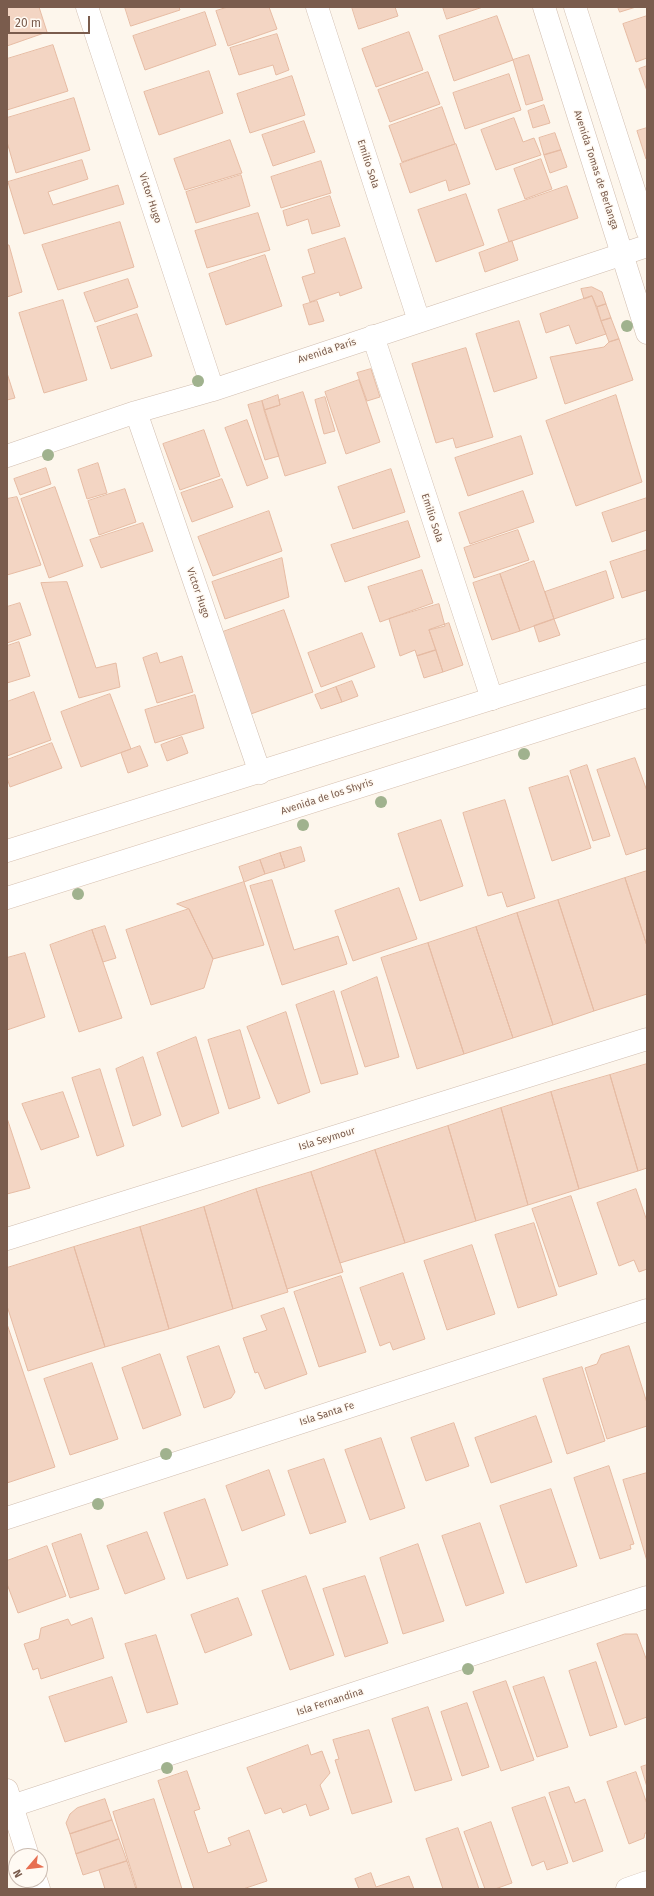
<!DOCTYPE html>
<html>
<head>
<meta charset="utf-8">
<style>
  body { margin:0 }
  #map { position:relative; width:654px; height:1896px; overflow:hidden; background:#fdf6ec; font-family:"Fira Sans",sans-serif }
  canvas { display:block }
  .frame { position:absolute; inset:0; border:8px solid #7a5c4d; pointer-events:none }
  .north { position:absolute; left:8px; top:1848px; width:40px; height:40px; box-sizing:border-box; background:#fffaf3; border:1px solid #cabbb1; border-radius:50%; rotate:242deg; font-size:11px; font-weight:700; line-height:16px; text-align:center; color:#7a5c4d }
  .north::after { content:''; display:block; margin:auto; width:14px; height:18px; background:#e76f51; clip-path:polygon(50% 0,100% 100%,50% 72%,0 100%) }
  .scale { position:absolute; left:8px; top:16px; width:82px; height:18px; box-sizing:border-box; border:2px solid #7a5c4d; border-top:0; padding-left:5px; font-size:12px; line-height:14px; white-space:nowrap; color:#7a5c4d; -webkit-text-stroke:3px #fffaf3; paint-order:stroke }
</style>
</head>
<body>
<div id="map">
<canvas width="654" height="1896"></canvas>
<div class="frame"></div>
<div class="north">N</div>
<div class="scale">20 m</div>
</div>
<script>
const g = document.querySelector('canvas').getContext('2d');
g.lineJoin = 'round';
function fill(path, color) {
  g.fillStyle = color;
  g.fill(path, 'evenodd');
}
function stroke(path, color, width, dash) {
  g.strokeStyle = color;
  g.lineWidth = width;
  g.lineCap = dash ? 'butt' : 'round';
  g.setLineDash(dash || []);
  g.stroke(path);
}
function drawText(font, color, halo, rows, align = 'center') {
  g.font = font + ' "Fira Sans",sans-serif';
  g.lineWidth = 3;
  g.setLineDash([]);
  g.textBaseline = 'middle';
  g.strokeStyle = halo;
  g.fillStyle = color;
  for (const [text, x, y, turn = 0] of rows) {
    g.save();
    g.translate(x, y);
    g.rotate((+turn || 0) * Math.PI / 180);
    g.textAlign = isNaN(turn) ? turn : align;
    if (halo) g.strokeText(text, 0, 0);
    g.fillText(text, 0, 0);
    g.restore();
  }
}
const building = new Path2D(`
  M7,7H39L47,32L7,46Z
  M125,7H179L180,10L131,26Z
  M228,7H269L277,29L228,46L216,11Z
  M352,7H395L398,16L359,29Z
  M443,7H483L447,19Z
  M618,7H636L620,12Z
  M205,12L216,45L145,70L133,36Z
  M497,16L513,60L454,81L439,36Z
  M647,16V58L636,62L623,24Z
  M409,32L423,70L376,87L362,49Z
  M277,34L289,70L276,75L273,65L239,75L230,48Z
  M53,45L68,91L7,110V59Z
  M529,55L543,100L526,105L513,60Z
  M647,66V91L639,69Z
  M209,71L223,113L159,135L144,92Z
  M428,72L440,104L390,122L378,90Z
  M509,74L521,110L465,129L453,93Z
  M292,76L305,115L250,133L237,94Z
  M74,98L90,150L16,173L7,142V118Z
  M544,105L550,123L533,128L528,111Z
  M442,107L455,144L402,162L389,126Z
  M514,118L523,142L534,138L541,155L496,170L481,130Z
  M304,121L315,152L273,166L262,135Z
  M647,128V158L646,159L637,131Z
  M555,133L561,150L544,155L539,138Z
  M230,140L242,173L185,190L174,159Z
  M456,144L470,184L449,191L446,180L410,193L400,164Z
  M561,150L567,167L550,173L544,155Z
  M541,159L552,189L525,199L514,169Z
  M82,160L88,179L48,192L53,205L118,185L124,204L24,234L8,182Z
  M321,161L331,193L281,208L271,177Z
  M241,175L250,206L196,223L186,192Z
  M567,186L578,218L509,242L498,210Z
  M466,194L484,245L436,262L418,210Z
  M330,196L340,226L312,234L308,219L287,226L283,211Z
  M258,213L270,250L207,268L195,231Z
  M120,222L134,267L58,290L42,245Z
  M345,238L362,288L340,296L339,292L310,302L302,277L315,273L308,250Z
  M512,241L518,260L485,272L479,253Z
  M7,245H9L22,292L7,297Z
  M265,255L282,306L226,325L209,274Z
  M128,279L138,307L95,322L84,293Z
  M592,287L602,292L606,304L597,307L592,296L584,299L581,289Z
  M592,296L606,334L576,344L569,325L546,333L540,314Z
  M63,300L87,380L44,393L19,313Z
  M317,301L324,321L309,325L303,305Z
  M606,304L611,318L601,321L597,307Z
  M137,314L152,356L111,369L97,327Z
  M611,318L619,339L609,342L601,321Z
  M519,321L537,378L494,392L476,334Z
  M619,339L633,380L565,404L550,357L604,347L609,342Z
  M466,348L493,437L456,448L453,438L436,443L412,364Z
  M371,369L380,397L367,401L357,373Z
  M7,373L15,398L7,400Z
  M359,380L380,442L346,454L325,392Z
  M303,392L326,463L285,476L264,410L280,405L279,400Z
  M278,395L280,405L264,410L262,401Z
  M616,395L642,482L576,506L546,421Z
  M325,397L335,431L324,434L315,400Z
  M262,401L279,456L265,460L248,405Z
  M247,420L268,478L247,486L225,428Z
  M204,430L220,476L180,490L163,444Z
  M521,436L533,474L468,496L455,458Z
  M98,463L107,493L87,499L78,470Z
  M46,468L51,484L20,495L14,479Z
  M391,469L405,512L353,529L338,487Z
  M222,479L233,507L192,522L181,493Z
  M55,487L83,566L49,578L21,499Z
  M125,489L136,522L99,535L88,501Z
  M523,491L534,522L470,544L459,513Z
  M17,497L41,565L7,575V499Z
  M647,498V530L612,542L602,513Z
  M269,511L282,551L213,576L198,537Z
  M408,521L420,557L345,582L331,545Z
  M143,523L153,551L101,568L90,540Z
  M518,530L529,560L474,578L464,548Z
  M647,550V590L622,598L610,562Z
  M282,558L289,597L225,619L212,582Z
  M534,561L554,619L520,631L500,574Z
  M422,570L433,603L380,622L368,587Z
  M606,571L614,598L554,619L545,592Z
  M500,574L520,631L492,640L473,583Z
  M67,582L96,668L116,663L120,687L79,698L41,583Z
  M20,603L31,635L7,643V607Z
  M439,604L445,626L429,630L436,650L417,656L415,650L400,656L389,619Z
  M284,610L313,692L248,715L220,633Z
  M554,619L560,635L539,642L534,626Z
  M449,623L463,665L443,672L429,630Z
  M362,633L375,667L321,687L308,653Z
  M19,642L30,676L7,683V646Z
  M436,650L443,672L424,678L417,656Z
  M157,653L160,663L182,656L193,692L157,703L143,658Z
  M352,681L358,696L342,702L336,687Z
  M336,687L342,702L321,709L315,695Z
  M34,692L51,740L7,756V702Z
  M110,694L131,749L81,767L61,712Z
  M195,695L204,728L155,743L145,710Z
  M182,737L188,753L167,761L161,745Z
  M52,743L62,768L10,787L7,778V760Z
  M140,746L148,766L128,773L121,753Z
  M635,758L647,791V848L626,855L597,770Z
  M587,765L610,836L593,841L570,771Z
  M568,776L591,848L552,861L529,788Z
  M505,800L535,898L507,907L502,892L488,896L463,813Z
  M441,820L463,886L420,901L398,834Z
  M301,847L305,861L285,868L280,853Z
  M280,853L285,868L265,874L260,860Z
  M260,860L265,874L244,882L239,867Z
  M647,871V946L625,878Z
  M625,878L647,946V994L594,1011L558,900Z
  M272,880L294,950L338,936L347,964L282,985L250,886Z
  M244,882L264,945L213,959L189,909L177,904Z
  M399,888L417,939L353,961L335,911Z
  M558,900L594,1011L553,1025L517,913Z
  M189,909L213,959L204,988L151,1005L126,930Z
  M517,913L553,1025L513,1038L476,927Z
  M105,926L116,958L103,962L92,930Z
  M476,927L513,1038L464,1054L428,943Z
  M92,930L122,1018L79,1032L50,945Z
  M428,943L464,1054L417,1069L381,958Z
  M25,953L45,1017L7,1030V958Z
  M377,977L399,1057L365,1067L341,992Z
  M334,991L358,1074L321,1084L296,1005Z
  M286,1012L310,1092L278,1104L247,1027Z
  M240,1030L260,1098L229,1109L208,1040Z
  M196,1037L219,1113L182,1127L157,1053Z
  M143,1057L161,1115L133,1126L116,1069Z
  M647,1064V1168L638,1171L610,1075Z
  M100,1069L124,1146L97,1156L72,1078Z
  M610,1075L638,1171L579,1189L551,1092Z
  M63,1092L79,1137L41,1150L22,1104Z
  M551,1092L579,1189L528,1205L501,1108Z
  M501,1108L528,1205L476,1221L448,1126Z
  M7,1118L30,1188L7,1194Z
  M448,1126L476,1221L405,1243L375,1150Z
  M375,1150L405,1243L340,1263L311,1172Z
  M311,1172L343,1272L287,1289L256,1189Z
  M256,1189L288,1292L233,1309L204,1207Z
  M636,1189L647,1221V1269L639,1272L634,1260L619,1266L597,1203Z
  M571,1196L597,1274L559,1287L532,1209Z
  M204,1207L233,1309L169,1329L140,1227Z
  M534,1223L557,1295L518,1308L495,1235Z
  M140,1227L169,1329L105,1347L74,1247Z
  M472,1245L495,1314L447,1330L424,1261Z
  M74,1247L105,1347L28,1371L7,1306V1268Z
  M403,1273L425,1339L393,1350L390,1342L380,1346L360,1288Z
  M341,1276L366,1352L319,1367L294,1292Z
  M284,1308L307,1374L265,1389L258,1372L255,1373L243,1338L267,1330L261,1316Z
  M7,1324L55,1467L7,1483Z
  M219,1346L235,1392L231,1398L204,1408L187,1357Z
  M629,1346L647,1403V1426L607,1439L585,1368L597,1364L601,1355Z
  M160,1354L181,1415L143,1429L122,1368Z
  M92,1363L118,1439L70,1455L44,1379Z
  M582,1367L605,1441L567,1454L543,1379Z
  M536,1416L552,1462L491,1483L475,1438Z
  M454,1423L469,1466L426,1481L411,1438Z
  M381,1438L405,1508L370,1520L345,1450Z
  M324,1459L346,1522L310,1534L288,1471Z
  M609,1466L634,1544L630,1545L631,1549L600,1559L574,1478Z
  M269,1470L285,1515L242,1531L226,1486Z
  M647,1473V1561L623,1480Z
  M551,1489L577,1566L526,1583L500,1506Z
  M205,1499L228,1565L187,1579L164,1513Z
  M480,1523L504,1593L466,1606L442,1536Z
  M147,1532L165,1579L125,1594L107,1546Z
  M81,1534L99,1589L70,1598L52,1544Z
  M418,1544L444,1621L403,1634L380,1558Z
  M47,1546L66,1596L18,1613L7,1584V1561Z
  M306,1576L334,1655L290,1670L262,1591Z
  M365,1576L388,1643L345,1657L323,1589Z
  M238,1598L252,1635L205,1653L191,1615Z
  M92,1618L104,1658L41,1679L38,1668L33,1670L24,1644L39,1639L41,1628L68,1619L71,1625Z
  M625,1634H637L647,1661V1717L625,1725L597,1644Z
  M156,1635L178,1704L147,1713L125,1644Z
  M596,1662L617,1727L590,1736L569,1671Z
  M112,1677L127,1722L65,1742L49,1697Z
  M544,1677L568,1747L537,1757L513,1687Z
  M506,1681L534,1760L501,1771L473,1692Z
  M467,1703L489,1767L462,1776L441,1712Z
  M428,1707L452,1780L415,1791L392,1719Z
  M369,1730L392,1802L352,1814L335,1760L339,1759L333,1740Z
  M308,1745L311,1755L322,1751L330,1773L320,1785L329,1809L310,1816L306,1804L283,1813L281,1808L265,1814L247,1768Z
  M647,1765V1787L641,1767Z
  M187,1771L200,1809L194,1811L208,1853L231,1845L228,1838L249,1830L267,1881L243,1889H194L158,1781Z
  M636,1772L647,1804V1833H645L644,1838L629,1844L607,1782Z
  M569,1787L575,1803L585,1799L603,1851L573,1862L549,1793Z
  M545,1797L568,1863L547,1870L544,1861L532,1866L512,1808Z
  M105,1799L112,1820L70,1834L66,1823L70,1814L77,1808Z
  M154,1799L182,1889H137L113,1812Z
  M112,1820L119,1839L76,1854L70,1834Z
  M491,1822L512,1883L495,1889H485L464,1832Z
  M458,1828L479,1889H443L426,1839Z
  M119,1839L127,1861L83,1875L76,1854Z
  M127,1861L136,1889H105L99,1870Z
  M371,1873L376,1887L409,1876L414,1889H359L355,1879Z`);
const minor = new Path2D(`
  M87,7L213,390
  M317,7L419,321
  M373,336L492,699
  M136,412L260,773
  M7,456L136,412L213,390L647,246
  M7,1239L647,1039
  M7,1518L647,1310
  M12,1806L647,1597
  M627,1889L647,1882`);
const tertiary = new Path2D(`
  M544,7L647,333
  M575,7L647,230`);
const secondary = new Path2D(`
  M7,851L647,650
  M7,898L647,696
  M7,1790L28,1856
  M36,1880L39,1889`);
const trees = [
  [627,326],
  [198,381],
  [48,455],
  [524,754],
  [381,802],
  [303,825],
  [78,894],
  [166,1454],
  [98,1504],
  [468,1669],
  [167,1768]
];
const streetNames = [
  ["Emilio Sola",368,164,72],
  ["Avenida Tomas de Berlanga",596,170,72],
  ["Victor Hugo",150,198,72],
  ["Avenida París",327,351,-18],
  ["Emilio Sola",432,518,72],
  ["Victor Hugo",198,593,71],
  ["Avenida de los Shyris",327,797,-18],
  ["Isla Seymour",327,1139,-17],
  ["Isla Santa Fe",327,1414,-18],
  ["Isla Fernandina",330,1702,-18]
];
fill(building, '#f3d5c3');
stroke(building, '#e6bba3', 1);
stroke(minor, '#d1beb0', 23);
stroke(tertiary, '#d1beb0', 23);
stroke(secondary, '#d6c0b0', 23);
stroke(minor, '#fff', 22);
stroke(tertiary, '#fff', 22);
stroke(secondary, '#fff', 22);
g.fillStyle = '#a0b28e';
for (const [x, y] of trees) {
  g.beginPath();
  g.arc(x, y, 6, 0, 2 * Math.PI);
  g.fill();
}
drawText('10px', '#7a5c4d', '#fffaf3', streetNames);
</script>
</body>
</html>
